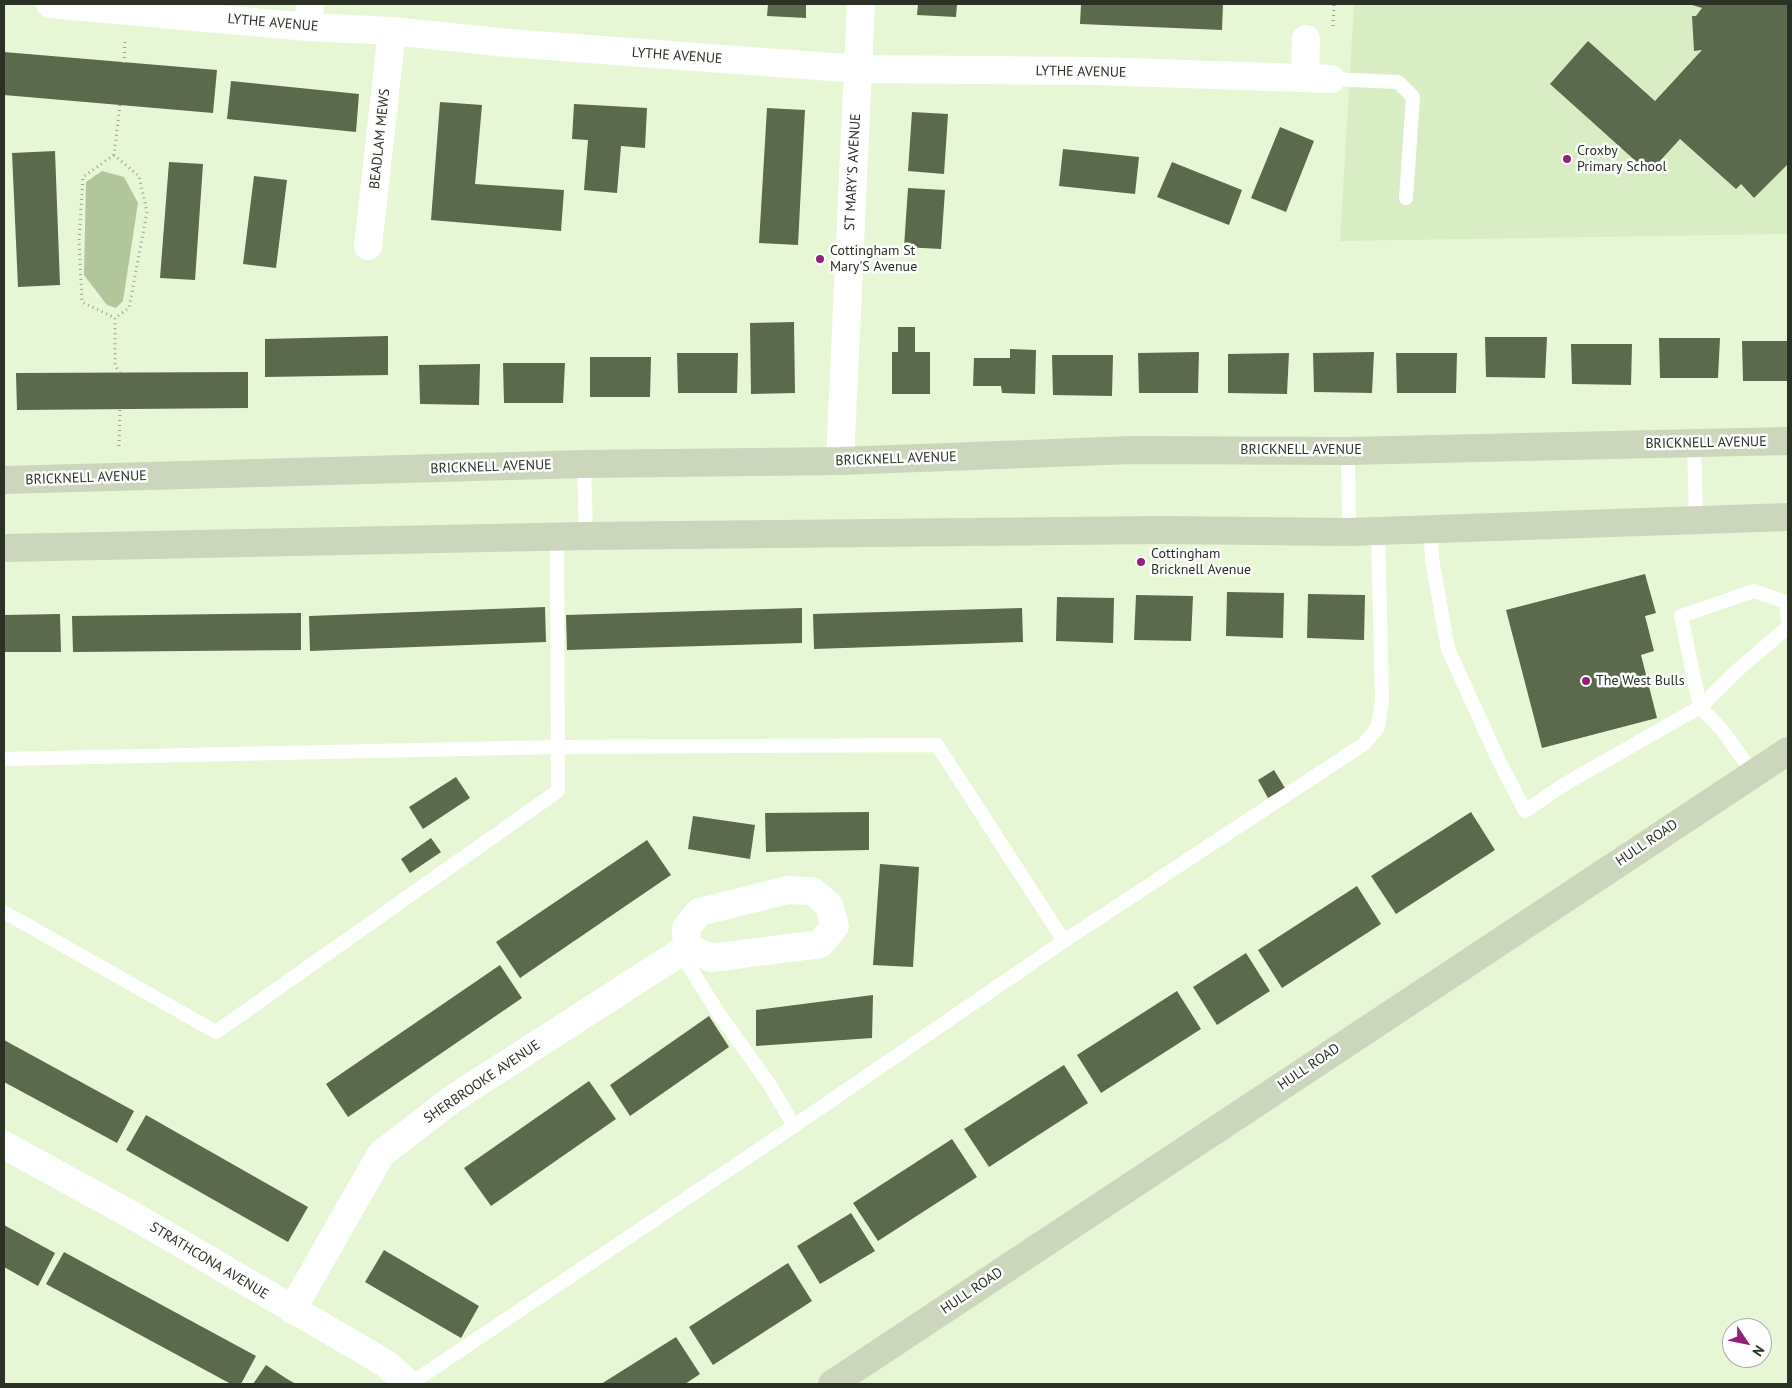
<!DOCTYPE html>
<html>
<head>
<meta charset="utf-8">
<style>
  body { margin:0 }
  #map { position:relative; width:1792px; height:1388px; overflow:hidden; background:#e7f7d6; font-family:"PT Sans",sans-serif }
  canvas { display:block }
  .frame { position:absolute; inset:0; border:5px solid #2b3124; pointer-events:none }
  .north { position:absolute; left:1722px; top:1318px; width:50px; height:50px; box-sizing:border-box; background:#fefefe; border:1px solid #aaaca7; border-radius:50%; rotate:124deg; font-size:14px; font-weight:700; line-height:20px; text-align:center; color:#2b3124 }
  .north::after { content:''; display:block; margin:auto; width:18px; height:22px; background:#95207c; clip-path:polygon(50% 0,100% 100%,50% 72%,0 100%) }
</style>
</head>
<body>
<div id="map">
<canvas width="1792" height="1388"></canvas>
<div class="frame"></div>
<div class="north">N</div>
</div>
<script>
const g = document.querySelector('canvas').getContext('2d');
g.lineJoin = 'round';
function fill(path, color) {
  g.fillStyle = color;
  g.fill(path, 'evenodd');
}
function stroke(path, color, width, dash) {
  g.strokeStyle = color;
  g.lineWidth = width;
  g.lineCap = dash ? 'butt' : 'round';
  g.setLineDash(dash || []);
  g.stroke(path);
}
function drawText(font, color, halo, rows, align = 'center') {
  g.font = font + ' "PT Sans",sans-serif';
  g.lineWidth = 5;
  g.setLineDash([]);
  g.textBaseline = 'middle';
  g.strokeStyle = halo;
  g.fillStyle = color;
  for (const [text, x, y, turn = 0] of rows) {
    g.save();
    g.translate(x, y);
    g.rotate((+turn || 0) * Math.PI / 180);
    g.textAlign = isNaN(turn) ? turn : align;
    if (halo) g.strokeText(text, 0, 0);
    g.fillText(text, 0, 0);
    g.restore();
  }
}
const built = new Path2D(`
  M1354,4H1788V234L1340,241Z`);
const green = new Path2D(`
  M102,171L124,177L138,203L123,301L116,308L107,305L84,275L86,182Z`);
const building = new Path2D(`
  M768,4H806V18L767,16Z
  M918,4H957L956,17L917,15Z
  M1081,4H1223L1222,30L1080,24Z
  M1689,4H1788V164L1754,198L1741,184L1736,189L1680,139L1649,173L1550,84L1588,41L1655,101L1702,50L1694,51L1692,16H1696L1702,8Z
  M4,52L217,70L213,113L4,95Z
  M231,81L359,94L356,132L227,119Z
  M440,102L482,105L475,184L564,190L561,231L431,220Z
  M574,104L647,108L645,148L621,146L617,193L584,190L588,140L572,139Z
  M767,108L805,110L798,245L759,243Z
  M912,112L948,114L944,174L908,171Z
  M1280,127L1314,141L1286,212L1251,198Z
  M1063,149L1139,157L1135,194L1059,186Z
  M55,151L60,285L18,287L12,153Z
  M169,162L203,164L195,280L160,278Z
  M1172,162L1242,190L1229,225L1157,197Z
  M254,176L287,180L276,268L243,264Z
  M908,188L945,190L941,249L904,247Z
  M794,322L795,393L751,394L750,323Z
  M898,327H915V352H930V394H892V352H898Z
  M388,336V375L265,377V339Z
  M1485,337H1547L1545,378L1486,377Z
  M1659,338H1720L1718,378H1660Z
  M1742,341H1788V381H1743Z
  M1571,344H1632L1631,385L1572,384Z
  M1010,349L1036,350L1035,394L1002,393L1001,386H973L974,358H1010Z
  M1199,352L1198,393H1139L1138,353Z
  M1374,352L1372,393L1314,392L1313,353Z
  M677,353H738L737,393H678Z
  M1289,353L1287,394L1228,393V354Z
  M1396,353H1457L1456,393H1397Z
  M1052,355H1113L1112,396L1053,395Z
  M590,357H651L650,397H590Z
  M503,363H565L563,403H504Z
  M480,364L479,405L420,404L419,365Z
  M248,372V408L17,410L16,373Z
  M1645,574L1656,613L1645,616L1654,651L1641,655L1657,718L1542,748L1506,610Z
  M1227,592L1284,593L1283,638L1226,636Z
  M1308,594L1365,595L1364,640L1307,638Z
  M1136,595L1193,596L1191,641L1134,640Z
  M1057,597L1114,598L1113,643L1056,641Z
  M545,607L546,642L310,651L309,616Z
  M802,608V643L567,650L566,615Z
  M1022,608L1023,642L814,649L813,614Z
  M301,613V650L73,652L72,616Z
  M60,614L61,652H4V615Z
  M1274,770L1285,788L1268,798L1258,780Z
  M456,777L470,798L423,829L409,807Z
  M869,812V850L766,852L765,813Z
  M1471,812L1495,850L1396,914L1371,876Z
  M693,816L755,825L750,859L688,849Z
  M431,838L441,852L410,873L401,859Z
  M647,840L671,875L520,978L496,942Z
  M880,864L919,867L913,967L873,965Z
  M1357,886L1381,924L1282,988L1258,950Z
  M1246,953L1270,991L1217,1025L1193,987Z
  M500,965L522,998L348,1117L326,1084Z
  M1177,991L1201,1029L1101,1093L1077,1055Z
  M873,995L872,1038L756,1046V1010Z
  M709,1016L729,1047L630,1116L610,1085Z
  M4,1040L134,1111L117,1143L4,1082Z
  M1064,1065L1088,1103L989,1167L964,1129Z
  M589,1081L616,1119L491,1206L464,1168Z
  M146,1115L308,1207L288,1242L126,1150Z
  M952,1139L977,1177L878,1241L853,1203Z
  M851,1213L875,1251L820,1284L797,1246Z
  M4,1225L55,1253L38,1286L4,1267Z
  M384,1250L479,1306L461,1338L365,1282Z
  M64,1252L256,1356L241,1384H231L46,1284Z
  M788,1263L812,1301L713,1365L689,1327Z
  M676,1337L700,1374L685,1384H601Z
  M266,1365L287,1379L296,1384H253Z`);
const path = new Path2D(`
  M1333,26L1334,4
  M124,63L125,41
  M120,105L114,155L139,176L147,212L129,308L115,318V365L120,373
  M114,155L83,177L79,240L82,302L115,318
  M119,446L120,409`);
const lane = new Path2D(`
  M1331,79L1398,82L1413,97L1406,198
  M1694,443L1696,519
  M1348,451L1349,532
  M584,464L586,536
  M1430,529L1432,559L1448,649L1499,761L1525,811L1565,784L1700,707L1741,667L1788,627
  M4,759L557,747L937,745L1064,941
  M1753,773L1723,731L1700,707L1681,616L1754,591L1786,602L1788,619
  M4,912L216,1032L558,791L557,536
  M680,952L721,1017L768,1082L794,1126
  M410,1384L794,1126L1064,941L1364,744L1378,727L1382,699L1378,531`);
const street = new Path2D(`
  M50,4L308,27L392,31L508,43L858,69L1096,71L1331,79
  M308,27L310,4
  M1305,78L1306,39
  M368,246L392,31
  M840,461L861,4
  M4,1145L139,1219L385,1363L409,1384
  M292,1310L381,1154L454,1098L687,948L686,928L699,912L788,890L812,891L829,905L835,926L820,944L711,958L687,948`);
const secondary = new Path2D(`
  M4,480L584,464L840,461L1132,450L1348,451L1788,441
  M4,548L586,536L1162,530L1349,532L1788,517
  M832,1384L1788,751`);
const markers = [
  [1567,159,5,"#95207c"],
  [820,259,5,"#95207c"],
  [1141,562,5,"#95207c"],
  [1586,681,5,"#95207c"]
];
const streetNames = [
  ["LYTHE AVENUE",273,23,5],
  ["LYTHE AVENUE",677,56,4],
  ["LYTHE AVENUE",1081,72,1],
  ["BEADLAM MEWS",380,139,-84],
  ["ST MARY'S AVENUE",853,172,-87],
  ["BRICKNELL AVENUE",1706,443,-1],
  ["BRICKNELL AVENUE",1301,450],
  ["BRICKNELL AVENUE",896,459,-2],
  ["BRICKNELL AVENUE",491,467,-2],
  ["BRICKNELL AVENUE",86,478,-2],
  ["HULL ROAD",1647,843,-34],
  ["HULL ROAD",1309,1067,-34],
  ["SHERBROOKE AVENUE",482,1082,-34],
  ["STRATHCONA AVENUE",209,1261,31],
  ["HULL ROAD",972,1291,-34]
];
const poiNames = [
  ["Croxby",1577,151],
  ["Primary School",1577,167],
  ["Cottingham St",830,251],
  ["Mary'S Avenue",830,267],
  ["Cottingham",1151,554],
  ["Bricknell Avenue",1151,570],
  ["The West Bulls",1596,681]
];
fill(built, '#d9edc4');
fill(green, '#b2c69b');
fill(building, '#5b694c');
stroke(path, '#97a38b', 3, [1, 4]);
stroke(lane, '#fff', 14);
stroke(street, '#fff', 28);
stroke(secondary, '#cbd6bd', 28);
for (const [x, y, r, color] of markers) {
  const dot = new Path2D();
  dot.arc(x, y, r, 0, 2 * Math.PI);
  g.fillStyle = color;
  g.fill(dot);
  stroke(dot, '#fefefe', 2);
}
drawText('14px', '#2b3124', '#fefefe', streetNames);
drawText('14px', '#2b3124', '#fefefe', poiNames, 'left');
</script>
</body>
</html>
